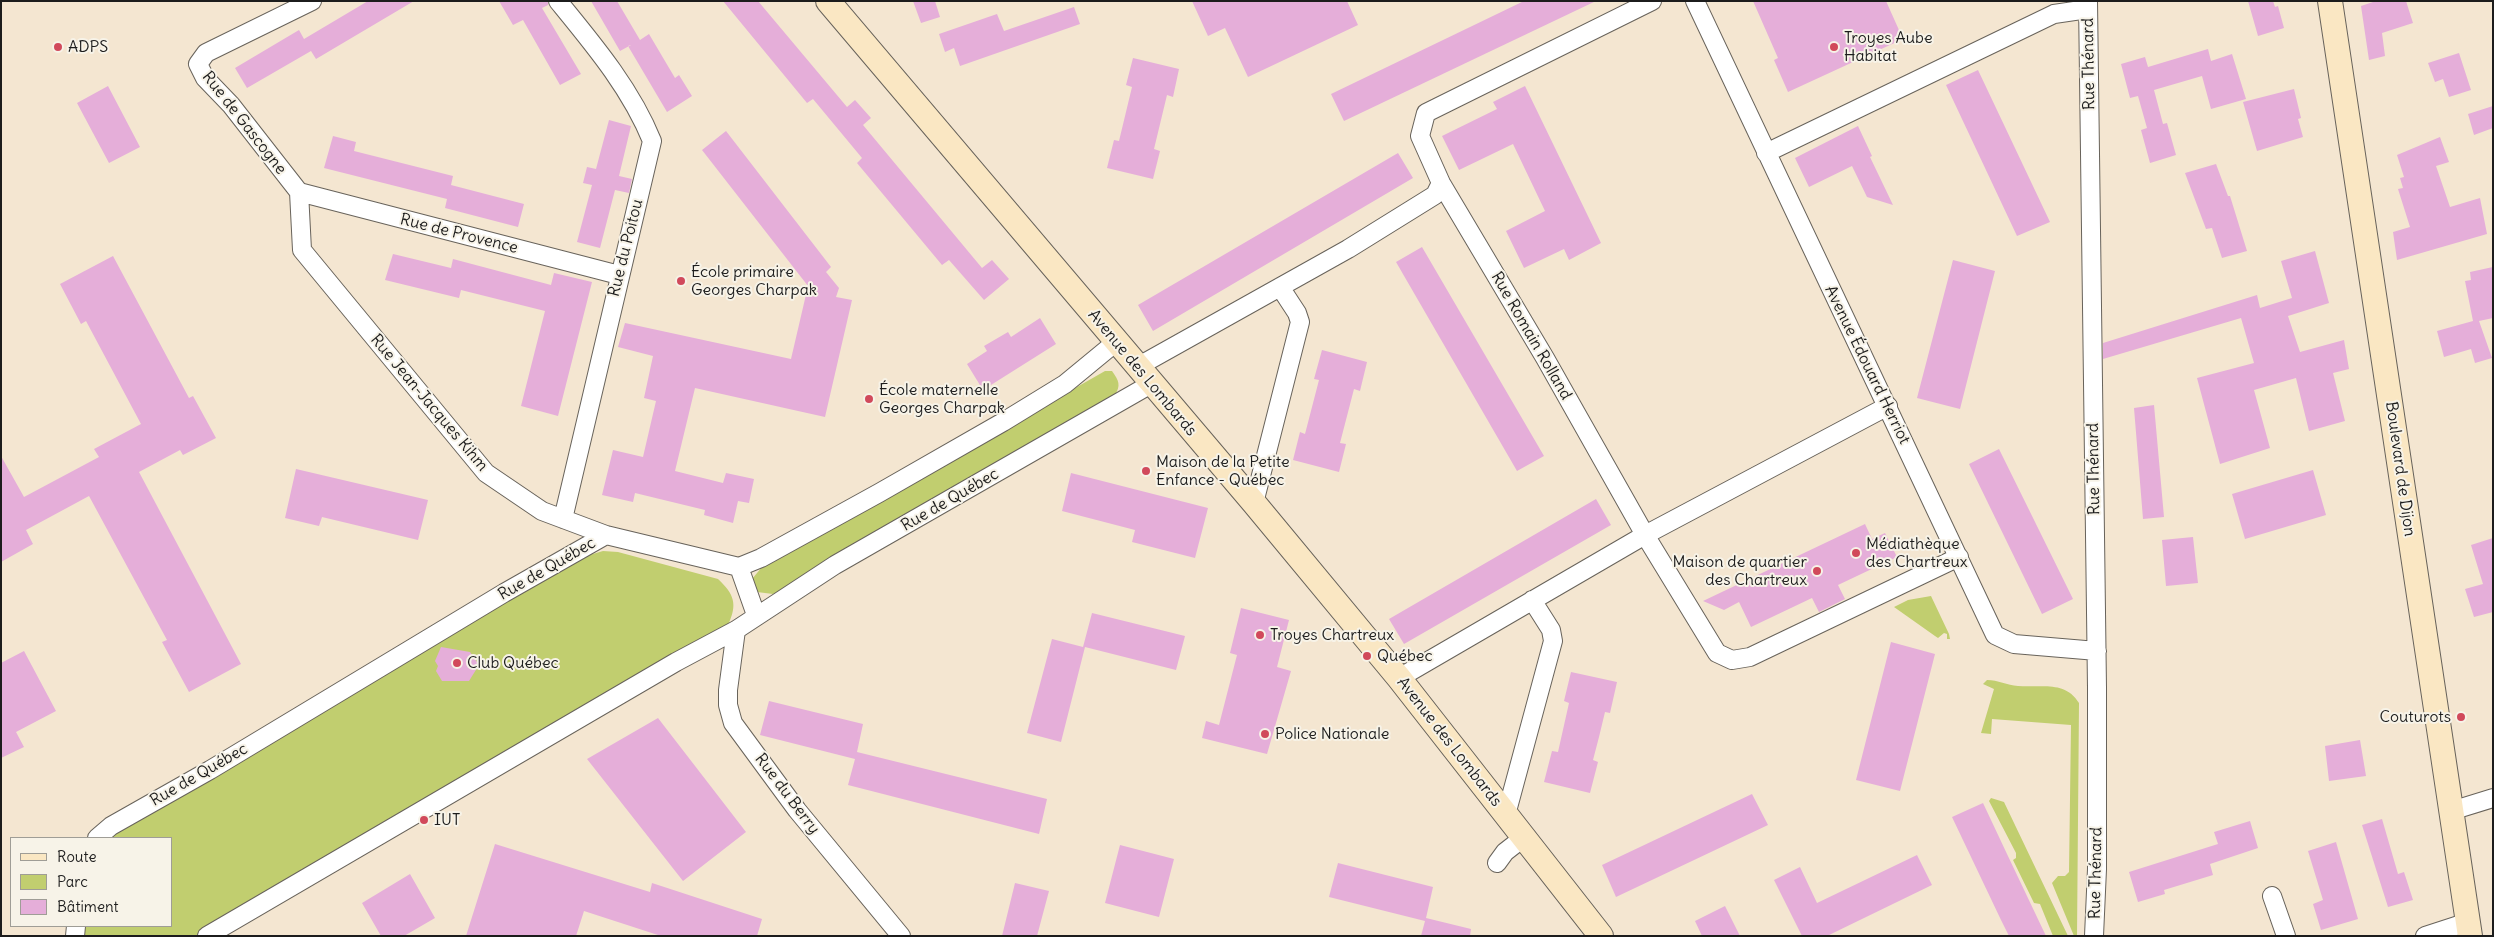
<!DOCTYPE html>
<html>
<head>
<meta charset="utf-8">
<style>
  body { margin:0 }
  #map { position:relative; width:2494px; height:937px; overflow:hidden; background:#f4e6d1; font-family:Delius,sans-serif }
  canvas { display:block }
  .frame { position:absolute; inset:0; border:2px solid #1c1c1c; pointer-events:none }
  .legend { position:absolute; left:10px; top:837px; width:162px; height:90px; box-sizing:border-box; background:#f7f3e8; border:1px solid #9f9d96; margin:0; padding:6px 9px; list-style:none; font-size:15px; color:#1c1c1c }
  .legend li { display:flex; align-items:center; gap:10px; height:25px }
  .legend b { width:25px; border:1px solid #9f9d96 }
</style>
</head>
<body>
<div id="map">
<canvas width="2494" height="937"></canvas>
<div class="frame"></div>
<ul class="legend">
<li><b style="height:6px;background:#fae7c3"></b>Route</li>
<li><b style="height:14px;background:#c1ce6f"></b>Parc</li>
<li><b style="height:14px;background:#e5aed9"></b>Bâtiment</li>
</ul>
</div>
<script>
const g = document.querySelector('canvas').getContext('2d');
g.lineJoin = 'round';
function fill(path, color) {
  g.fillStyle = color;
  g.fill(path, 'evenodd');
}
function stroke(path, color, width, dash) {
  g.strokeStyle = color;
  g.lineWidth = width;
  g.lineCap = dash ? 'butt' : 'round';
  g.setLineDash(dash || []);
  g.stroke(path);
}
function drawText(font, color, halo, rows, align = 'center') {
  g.font = font + ' Delius,sans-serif';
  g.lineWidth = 4;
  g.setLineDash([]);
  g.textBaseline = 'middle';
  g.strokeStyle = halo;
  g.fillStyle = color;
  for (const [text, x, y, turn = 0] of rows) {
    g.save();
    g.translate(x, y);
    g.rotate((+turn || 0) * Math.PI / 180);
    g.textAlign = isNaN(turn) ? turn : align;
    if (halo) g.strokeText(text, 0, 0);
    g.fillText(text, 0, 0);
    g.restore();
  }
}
const green = new Path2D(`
  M1105,371H1112C1119,381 1121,385 1115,395L797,582L773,594L757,592L752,579L762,567Z
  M603,551L618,552L718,579C734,594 738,604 728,625L195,936H83L85,926H171V838H105L112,832L586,556Z
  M1931,596L1949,634L1950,639H1947V634L1944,633L1938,638L1935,636L1894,607L1908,600Z
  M1987,680C1998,680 2007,685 2018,686C2041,688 2065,680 2079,703L2077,936H2074L2052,883L2058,876H2065L2069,872L2071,725L1992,719L1991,734L1981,733L1994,689L1983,684Z
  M1991,798L2004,802L2068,936H2053L2040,904L2034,903L2013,860L2016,858V853L1989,801Z`);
const building = new Path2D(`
  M368,1H414L316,59L311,51L247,88L235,68L299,30L304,39Z
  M499,1H548V5L542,8L581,74L560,85L523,20L513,25Z
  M591,1H617L640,40L649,34L675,78L679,75L692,96L667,112L628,46L631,45L620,51Z
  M723,1H758L847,107L855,100L871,118L863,125L982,268L992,260L1009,279L984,300L949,260L942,265L857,163L862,158L813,99L807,103Z
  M913,1H935L940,17L921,23Z
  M1192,1H1347L1358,25L1248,77L1225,28L1208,36Z
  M1524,1H1596L1344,121L1331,94Z
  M1753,1H1886L1903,39L1788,92L1774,60L1778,58Z
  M2248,1H2273L2275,7L2278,6L2284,28L2258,36Z
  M2376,1H2406L2413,23L2382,33L2385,56L2369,60L2361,6Z
  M1074,7L1080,24L960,66L954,48L945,52L939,34L997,14L1004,31Z
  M2208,49L2211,61L2232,54L2246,99L2211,109L2202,76L2154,90L2163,124L2167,123L2176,155L2150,163L2141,130L2147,128L2138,96L2130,98L2121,64L2145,57L2148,67Z
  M2459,53L2471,90L2449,97L2443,79L2435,82L2428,63Z
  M1133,58L1179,69L1173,97L1167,95L1154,149L1160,151L1153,179L1107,168L1114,140L1119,141L1132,87L1126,85Z
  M1978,70L2050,222L2017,236L1946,85Z
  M108,86L140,147L109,163L77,103Z
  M1525,86L1601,243L1569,260L1564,249L1524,268L1506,231L1545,211L1513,144L1459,170L1442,136L1497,109L1493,102Z
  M2294,89L2301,118L2298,119L2303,137L2257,151L2243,102Z
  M2493,106V128L2474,135L2468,114Z
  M609,120L631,126L619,176L632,179L629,193L615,190L600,248L577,242L592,185L583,183L587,167L596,169Z
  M1858,126L1872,156L1870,157L1893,205L1867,197L1852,166L1809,187L1795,158Z
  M726,131L831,267L826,272L839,288L836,297L852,300L825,417L695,388L675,471L723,483L726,473L754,479L749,503L738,501L733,523L704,515L705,510L635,493L633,502L602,495L613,450L643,457L656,401L644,398L653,356L618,347L625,323L791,359L808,286L702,150Z
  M333,136L356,142L354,151L453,176L451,185L524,204L518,227L445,208L447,199L324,168Z
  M2440,137L2449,162L2436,166L2450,207L2480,198L2487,234L2397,260L2393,232L2410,227L2398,189L2403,188L2400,178L2404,177L2397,155Z
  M1398,153L1413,178L1153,331L1138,305Z
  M2216,164L2228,196H2230L2247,251L2222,258L2212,228L2206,229L2185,173Z
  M1422,247L1544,456L1517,471L1396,262Z
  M2315,251L2329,303L2288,316L2300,352L2344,340L2349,369L2333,373L2345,421L2309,431L2296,378L2254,390L2270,448L2220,464L2197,378L2254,363L2241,318L2103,359V343L2257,295L2260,308L2292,298L2281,261Z
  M393,254L451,268L453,259L551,285L554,273L592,282L558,416L521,406L545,311L461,290L459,298L385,280Z
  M113,256L189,398L193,396L216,438L183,455L180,450L139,472L241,664L189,692L162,642L167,640L89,496L26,530L33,544L1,562V456L24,497L99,457L94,449L141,424L86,321L81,324L60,284Z
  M1953,260L1995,271L1960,409L1917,398Z
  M2493,267V318L2479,321L2492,358L2475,363L2471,349L2444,357L2437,331L2473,321L2465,281L2471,280L2470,272Z
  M1040,318L1056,344L983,390L967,364L987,351L984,346L1008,332L1011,337Z
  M1322,350L1367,362L1360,391L1354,389L1340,443L1346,444L1339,472L1293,460L1300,432L1305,434L1319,380L1314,379Z
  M2154,405L2164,517L2143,519L2134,408Z
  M1999,449L2073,599L2042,614L1969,464Z
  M296,469L428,500L418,540L322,517L319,526L285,518Z
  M2313,470L2326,515L2245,539L2232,494Z
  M1071,473L1208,508L1195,558L1132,542L1135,530L1062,511Z
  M1596,499L1611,525L1404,644L1389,619Z
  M1865,524L1872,539L1885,533L1897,557L1838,585L1845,599L1819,612L1812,598L1751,627L1739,602L1724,610L1703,601Z
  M2193,537L2198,583L2166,586L2162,540Z
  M2493,538V612L2474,617L2465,589L2483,584L2471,545Z
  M1241,608L1289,620L1277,667L1291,671L1267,754L1202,738L1206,721L1219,725L1237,655L1230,653Z
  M1092,613L1185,636L1176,670L1085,647L1061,742L1027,733L1052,639L1083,647Z
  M1891,642L1935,654L1900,791L1856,780Z
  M441,647L470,652L479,665L469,681H442L436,671L438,666L435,661Z
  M24,651L56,711L16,732L24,747L1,758V663Z
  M1571,672L1617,682L1610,713L1605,712L1599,737L1593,760L1598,762L1590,793L1544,782L1552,751L1558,752L1569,703L1564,701Z
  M769,701L863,724L857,752L1047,799L1039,834L848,785L855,759L760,735Z
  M658,718L746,832L683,881L587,759Z
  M2360,740L2366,776L2329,781L2325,746Z
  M1752,794L1768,825L1616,897L1602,865Z
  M1983,803L2007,854L2046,936H2009L2001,920L1952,817Z
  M2382,819L2398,874L2404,872L2413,900L2388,907L2362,825Z
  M2250,821L2258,848L2210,864L2213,875L2164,890L2165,894L2138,902L2129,872L2218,844L2214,832Z
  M2336,842L2358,919L2321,930L2313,904L2323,900L2308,851Z
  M495,844L650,892L652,883L762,919L757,936H661L584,911L576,936H466Z
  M1120,845L1174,859L1159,917L1105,903Z
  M1917,855L1932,885L1827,936H1802L1774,880L1800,867L1817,903Z
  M1338,863L1433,887L1426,918L1471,929L1470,936H1421L1425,921L1329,897Z
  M410,874L435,918L404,936H381L362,903Z
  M1015,883L1049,891L1037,936H1002Z
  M1725,906L1740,936H1702L1695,921Z`);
const street = new Path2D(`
  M312,1L206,53L198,64L205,78L231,105L299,192L302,250L486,473L542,511L606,535
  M558,1C594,45 631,89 652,141L563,519
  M1652,1L1426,113L1420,136L1441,183L1545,358L1645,535L1717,653L1732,660L1750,657L1959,557
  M1695,1L1995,635L2014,644L2097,651
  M2088,1L2097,687V869L2094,936
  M1766,153L2054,14L2088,9
  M299,192L619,275
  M1137,367L1348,249L1435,195L1441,183
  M1254,503L1300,322L1297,313L1280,287
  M739,567L756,615
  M736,630L728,690V705L733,723L797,810L901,936
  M1399,678L1645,535L1888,406
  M2451,811L2493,798
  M1506,815L1553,641L1551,630L1532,600
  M97,838L111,826L210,770L504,593L606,535L739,567L761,558L879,493L1003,422L1065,384L1116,342
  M1497,863L1505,852L1523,838
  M2272,896L2286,936
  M75,936L76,926
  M207,936L676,662L736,630L835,565L1151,384
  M2425,936L2468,922`);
const secondary = new Path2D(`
  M828,1L1254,503L1399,678L1601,936
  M2330,1L2470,936`);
const markers = [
  [58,47,5,"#d1495b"],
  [1834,47,5,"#d1495b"],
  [681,281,5,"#d1495b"],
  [869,399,5,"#d1495b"],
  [1146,471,5,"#d1495b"],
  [1856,553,5,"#d1495b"],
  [1817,571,5,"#d1495b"],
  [1260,635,5,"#d1495b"],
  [1367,656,5,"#d1495b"],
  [457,663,5,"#d1495b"],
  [2461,717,5,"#d1495b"],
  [1265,734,5,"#d1495b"],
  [424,820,5,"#d1495b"]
];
const poiNames = [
  ["Troyes Aube",1844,38],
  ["Habitat",1844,56],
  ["ADPS",68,47],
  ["École primaire",691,272],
  ["Georges Charpak",691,290],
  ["École maternelle",879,390],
  ["Georges Charpak",879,408],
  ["Maison de la Petite",1156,462],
  ["Enfance - Québec",1156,480],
  ["Médiathèque",1866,544],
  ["des Chartreux",1866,562],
  ["Maison de quartier",1807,562,"right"],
  ["des Chartreux",1807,580,"right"],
  ["Troyes Chartreux",1270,635],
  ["Québec",1377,656],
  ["Club Québec",467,663],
  ["Couturots",2451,717,"right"],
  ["Police Nationale",1275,734],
  ["IUT",434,820]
];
const streetNames = [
  ["Rue Thénard",2089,64,-91],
  ["Rue de Gascogne",244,123,52],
  ["Rue de Provence",459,234,14],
  ["Rue du Poitou",626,248,-76],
  ["Rue Romain Rolland",1531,336,60],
  ["Avenue Édouard Herriot",1867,365,64],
  ["Avenue des Lombards",1142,373,50],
  ["Rue Jean-Jacques Kihm",429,403,50],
  ["Rue Thénard",2094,469,-91],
  ["Boulevard de Dijon",2400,469,82],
  ["Rue de Québec",950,500,-30],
  ["Rue de Québec",547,569,-30],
  ["Avenue des Lombards",1449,742,52],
  ["Rue de Québec",199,775,-30],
  ["Rue du Berry",787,794,53],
  ["Rue Thénard",2096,873,-89]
];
fill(green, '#c1ce6f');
fill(building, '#e5aed9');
stroke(street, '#68635b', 20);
stroke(secondary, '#68635b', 26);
stroke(street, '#fff', 18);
stroke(secondary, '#fae7c3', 24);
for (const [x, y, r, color] of markers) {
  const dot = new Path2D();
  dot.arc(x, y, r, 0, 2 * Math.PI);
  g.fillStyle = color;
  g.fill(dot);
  stroke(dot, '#f7f3e8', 2);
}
drawText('16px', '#1c1c1c', '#f7f3e8', poiNames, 'left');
drawText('16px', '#1c1c1c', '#f7f3e8', streetNames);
</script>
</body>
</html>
